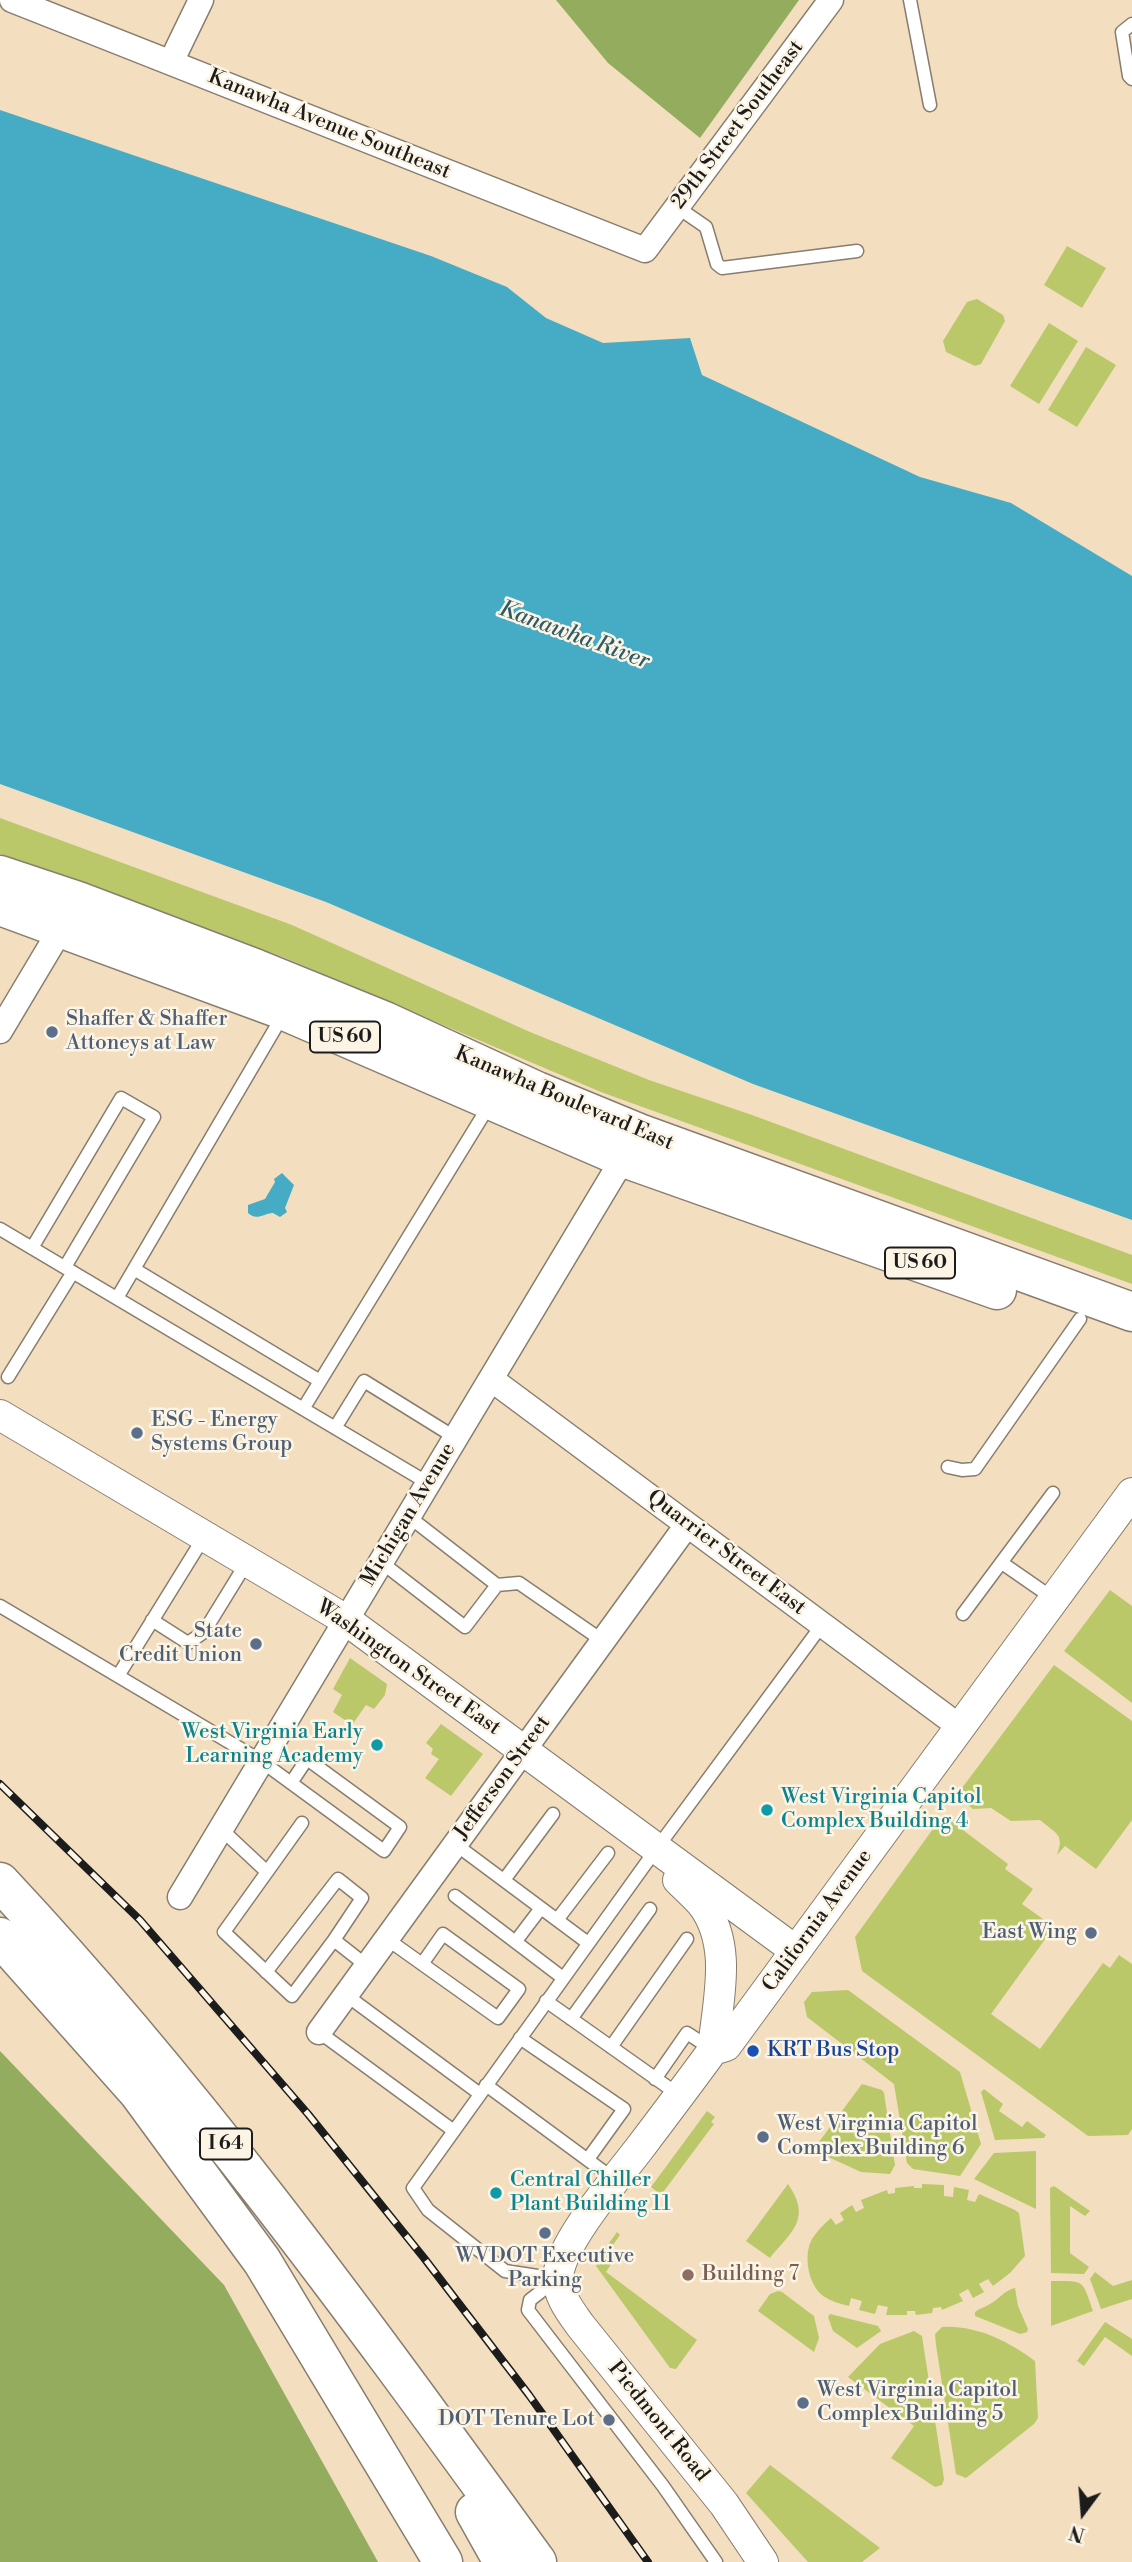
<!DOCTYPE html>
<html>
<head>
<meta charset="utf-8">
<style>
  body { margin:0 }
  #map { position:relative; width:1132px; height:2562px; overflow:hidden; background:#f3dec0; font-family:"Libre Bodoni",serif }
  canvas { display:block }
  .north { position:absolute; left:1048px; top:2478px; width:70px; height:70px; -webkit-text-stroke:5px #fcf5e5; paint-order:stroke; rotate:196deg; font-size:19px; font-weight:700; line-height:28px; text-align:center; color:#1c1c1c }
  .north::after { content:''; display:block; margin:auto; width:24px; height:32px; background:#1c1c1c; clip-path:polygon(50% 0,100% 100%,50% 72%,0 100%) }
</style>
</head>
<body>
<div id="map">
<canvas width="1132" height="2562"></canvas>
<div class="north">N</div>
</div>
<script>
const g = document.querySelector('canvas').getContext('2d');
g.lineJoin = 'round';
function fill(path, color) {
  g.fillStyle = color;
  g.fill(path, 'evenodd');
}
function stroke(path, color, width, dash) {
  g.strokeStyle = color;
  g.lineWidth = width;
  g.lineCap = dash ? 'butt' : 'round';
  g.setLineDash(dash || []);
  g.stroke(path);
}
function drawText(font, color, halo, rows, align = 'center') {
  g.font = font + ' "Libre Bodoni",serif';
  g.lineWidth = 5;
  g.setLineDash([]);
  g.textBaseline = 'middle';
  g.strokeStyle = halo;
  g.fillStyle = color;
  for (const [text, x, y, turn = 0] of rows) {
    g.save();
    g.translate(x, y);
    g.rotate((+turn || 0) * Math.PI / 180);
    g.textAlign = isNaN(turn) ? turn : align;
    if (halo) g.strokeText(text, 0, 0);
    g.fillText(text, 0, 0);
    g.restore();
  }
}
const green = new Path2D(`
  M1067,246L1106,268L1082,308L1044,285Z
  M977,299L1003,315L1005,321L981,364L975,366L946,352L943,341L967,302Z
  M1049,323L1078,341L1039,404L1010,386Z
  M1086,347L1116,365L1077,427L1048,410Z
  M0,818L292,925L530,1032L649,1080L752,1115L1132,1255V1284L601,1092L283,957L0,854Z
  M1110,1590L1132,1606V1703L1064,1651Z
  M350,1658L387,1684L385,1695L374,1709L366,1705L352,1725L333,1712L342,1695L333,1689Z
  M1054,1665L1132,1721V1820L1096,1869L1065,1846L1057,1855L1060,1844L1059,1837L1055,1832L1040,1820L1011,1821L991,1808L973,1809L956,1796Z
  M441,1724L483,1754L451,1796L425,1778L439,1759L431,1754L433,1749L426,1743Z
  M943,1815L1008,1864L1005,1869L1033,1889L1022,1904L1054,1927L991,2014L1040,2049L1103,1963L1110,1968L1119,1955L1132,1964V2129L1128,2135L1088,2136L862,1971L855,1937Z
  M848,1990L960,2072L981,2144L960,2176L913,2169L907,2163L894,2084L807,2017L804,2002L812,1992Z
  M862,2084L882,2090L884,2093L895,2165L890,2174L861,2172L813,2150Z
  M984,2089L1003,2104L999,2111L1022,2127L1027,2121L1046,2135L1044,2138L995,2140L981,2092Z
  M707,2111L715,2117L711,2122L714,2124L661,2195L651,2187Z
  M1036,2151V2209L974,2179L994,2153Z
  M788,2184C812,2219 792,2231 770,2258L746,2241Z
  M922,2184L944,2185V2196L953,2197L954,2187L969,2190L967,2200L975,2202L979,2194L1015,2210L1019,2213L1025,2256L1010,2273L993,2286L988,2279L979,2284L984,2292L973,2298L968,2289L959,2294L963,2301L942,2310L941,2307L933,2308L932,2313L916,2315L915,2311H907V2315H886L888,2307L878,2305L875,2314L859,2310L862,2301L851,2298L849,2306C840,2304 831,2301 823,2296C808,2284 803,2255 812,2239C817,2231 824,2224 831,2218L836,2225L844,2220L840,2213L852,2205L856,2212L864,2208L861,2200L887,2190L888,2194L895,2193V2188L914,2186V2188H922Z
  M1054,2186L1090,2211L1085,2216L1070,2206V2253L1089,2267L1084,2274L1051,2273L1050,2188Z
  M617,2232L620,2235L606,2255L613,2261L606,2272L697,2340L676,2369L670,2368L596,2266L597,2260Z
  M1095,2272L1113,2286L1132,2280V2299L1101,2309L1090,2279Z
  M1051,2281C1085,2281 1082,2279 1093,2311L1051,2326Z
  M1015,2288L1018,2306L1028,2329L1027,2332L1020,2334L975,2316V2312C980,2308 985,2307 990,2304C999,2299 1005,2290 1015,2288Z
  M778,2291L782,2292L814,2316L819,2338L814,2352L758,2311L770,2294Z
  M830,2314L878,2326L881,2331L857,2348L833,2331L828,2317Z
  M1105,2322L1132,2339V2356L1105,2337L1084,2366L1077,2361Z
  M942,2327C976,2325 1008,2341 1035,2361L1038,2418L1034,2424L966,2478L956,2474L936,2345L935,2334Z
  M914,2331L922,2336L944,2479L942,2485L935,2487L891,2458L914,2426L848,2377L880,2344Z
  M770,2465L880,2548L862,2562H808L746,2493Z`);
const forest = new Path2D(`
  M556,0H799L700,138L608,63Z
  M0,2051L224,2285L378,2562H0Z`);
const water = new Path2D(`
  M0,110L431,256L507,287L546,318L603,343L690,338L702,375L920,477L1011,503L1132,576V1220L753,1084L326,902L0,784Z
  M282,1173L294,1185L285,1208L287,1212L280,1217L273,1213C262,1214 257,1221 248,1213V1205L265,1199L275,1182L274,1179Z`);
const service = new Path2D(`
  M910,0L930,105
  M1132,24L1122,32L1129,76L1132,79
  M677,207L706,227L717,264L722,268L857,251
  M0,1229L428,1483
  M32,1248L121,1098L154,1117L65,1267
  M134,1269L320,1381
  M117,1298L283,1015
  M8,1377L73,1272
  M303,1409L490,1104
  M335,1428L364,1381L456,1438
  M948,1467L962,1470L975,1469L1080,1319
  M408,1516L497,1585L519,1583L603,1641
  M381,1562L465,1627L497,1585
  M1002,1563L1054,1599
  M0,1606L261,1761L384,1851L400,1827L307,1759L291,1783
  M963,1614L1053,1493
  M152,1620L188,1643L204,1632L247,1562
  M118,1676L204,1537
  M221,1829L267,1872L224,1932L292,1996L334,1940L367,1966
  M455,1844L588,1943
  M267,1872L302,1823
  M504,1880L553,1814
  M455,1896L563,1978
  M557,1920L608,1853
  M387,1939L498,2018L519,1989L443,1934L422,1964
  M516,1941L541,1908
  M266,1972L338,1879L362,1898L334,1940
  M346,1995L480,2094
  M546,2001L679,2095
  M571,2019L650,1909
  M319,2032L454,2131
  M520,2038L624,2109L588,2159
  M611,2047L687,1939
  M655,2079L687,2033L713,2050
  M486,2085L615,2180
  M557,2279L505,2271L428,2210L413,2188L657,1848L822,1625
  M557,2279L530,2300L528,2310L663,2486L716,2562`);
const minor = new Path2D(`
  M12,0L645,250L831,0
  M171,62L201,0
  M0,1031L68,917
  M491,1379L960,1727
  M180,1897L630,1147
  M319,2032L687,1525`);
const tertiary = new Path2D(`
  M0,1415L346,1620L796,1951
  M678,1880C686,1888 695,1896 702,1904C734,1946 717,2003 713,2050
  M763,2562L724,2504L580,2325C570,2311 557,2294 558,2276C562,2241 616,2179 639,2149C664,2116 689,2083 713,2050L726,2046L1132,1493`);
const primary = new Path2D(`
  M0,875L78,901L257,969L385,1021L537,1091L639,1133L1132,1312
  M0,906L280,1009L624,1158L997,1290`);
const motorway = new Path2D(`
  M0,1882C198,2093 367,2328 537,2562
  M0,1937L138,2092L262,2261L443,2562
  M475,2512L503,2562`);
const rail = new Path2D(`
  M0,1784L140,1920L308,2114L424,2258L529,2395L648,2562`);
const markers = [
  [52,1032,7,"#5c6f8a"],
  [137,1433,7,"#5c6f8a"],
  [256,1644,7,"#5c6f8a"],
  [377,1745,7,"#0f9aa8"],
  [767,1810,7,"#0f9aa8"],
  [1091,1933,7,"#5c6f8a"],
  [753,2051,7,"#1a4fb4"],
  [763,2137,7,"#5c6f8a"],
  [496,2193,7,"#0f9aa8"],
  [545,2233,7,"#5c6f8a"],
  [688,2275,7,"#8d6e63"],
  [803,2403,7,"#5c6f8a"],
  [609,2420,7,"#5c6f8a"]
];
const shields = [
  [345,1037,70],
  [920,1263,70],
  [226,2144,52]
];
const shieldNames = [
  ["US 60",345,1037],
  ["US 60",920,1263],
  ["I 64",226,2144]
];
const streetNames = [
  ["Kanawha Avenue Southeast",329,125,22],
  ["29th Street Southeast",738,125,-53],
  ["Kanawha Boulevard East",564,1099,23],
  ["Michigan Avenue",409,1515,-59],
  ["Quarrier Street East",726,1553,37],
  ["Washington Street East",408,1668,35],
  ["Jefferson Street",503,1778,-54],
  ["California Avenue",818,1921,-54],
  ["Piedmont Road",658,2422,51]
];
const serviceNames = [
  ["Shaffer & Shaffer",66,1020],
  ["Attoneys at Law",66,1044],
  ["ESG - Energy",151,1421],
  ["Systems Group",151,1445],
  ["State",242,1632,"right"],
  ["Credit Union",242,1656,"right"],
  ["East Wing",1077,1933,"right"],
  ["West Virginia Capitol",777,2125],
  ["Complex Building 6",777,2149],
  ["WVDOT Executive",545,2257,"center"],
  ["Parking",545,2281,"center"],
  ["West Virginia Capitol",817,2391],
  ["Complex Building 5",817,2415],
  ["DOT Tenure Lot",595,2420,"right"]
];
const cultureNames = [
  ["West Virginia Early",363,1733,"right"],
  ["Learning Academy",363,1757,"right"],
  ["West Virginia Capitol",781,1798],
  ["Complex Building 4",781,1822],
  ["Central Chiller",510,2181],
  ["Plant Building 11",510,2205]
];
const transitNames = [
  ["KRT Bus Stop",767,2051]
];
const educationNames = [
  ["Building 7",702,2275]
];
const waterNames = [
  ["Kanawha River",574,636,20]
];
fill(green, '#bac86a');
fill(forest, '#93ac5e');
fill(water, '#46abc5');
stroke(service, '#887d6e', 15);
stroke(minor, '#887d6e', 27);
stroke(tertiary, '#887d6e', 32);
stroke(primary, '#887d6e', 41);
stroke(motorway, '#887d6e', 41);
stroke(service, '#fff', 12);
stroke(minor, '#fff', 24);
stroke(tertiary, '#fff', 30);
stroke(primary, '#fff', 38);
stroke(motorway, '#fff', 38);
stroke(rail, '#1c1c1c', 8);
stroke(rail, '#fcf5e5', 5, [16]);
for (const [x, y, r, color] of markers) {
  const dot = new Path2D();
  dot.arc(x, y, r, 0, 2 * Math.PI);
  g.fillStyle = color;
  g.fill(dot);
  stroke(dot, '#fcf5e5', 2.5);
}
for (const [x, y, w] of shields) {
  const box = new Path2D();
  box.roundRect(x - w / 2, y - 15.5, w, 31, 5);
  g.fillStyle = '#fcf5e5';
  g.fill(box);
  stroke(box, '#1c1c1c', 2);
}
drawText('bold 19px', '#1c1c1c', null, shieldNames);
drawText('21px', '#1c1c1c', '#fcf5e5', streetNames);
drawText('21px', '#4e5e75', '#fcf5e5', serviceNames, 'left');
drawText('21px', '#0d838f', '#fcf5e5', cultureNames, 'left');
drawText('21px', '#164399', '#fcf5e5', transitNames, 'left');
drawText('21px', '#785e54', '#fcf5e5', educationNames, 'left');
drawText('italic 23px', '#2f5c68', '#fcf5e5', waterNames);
</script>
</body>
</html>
